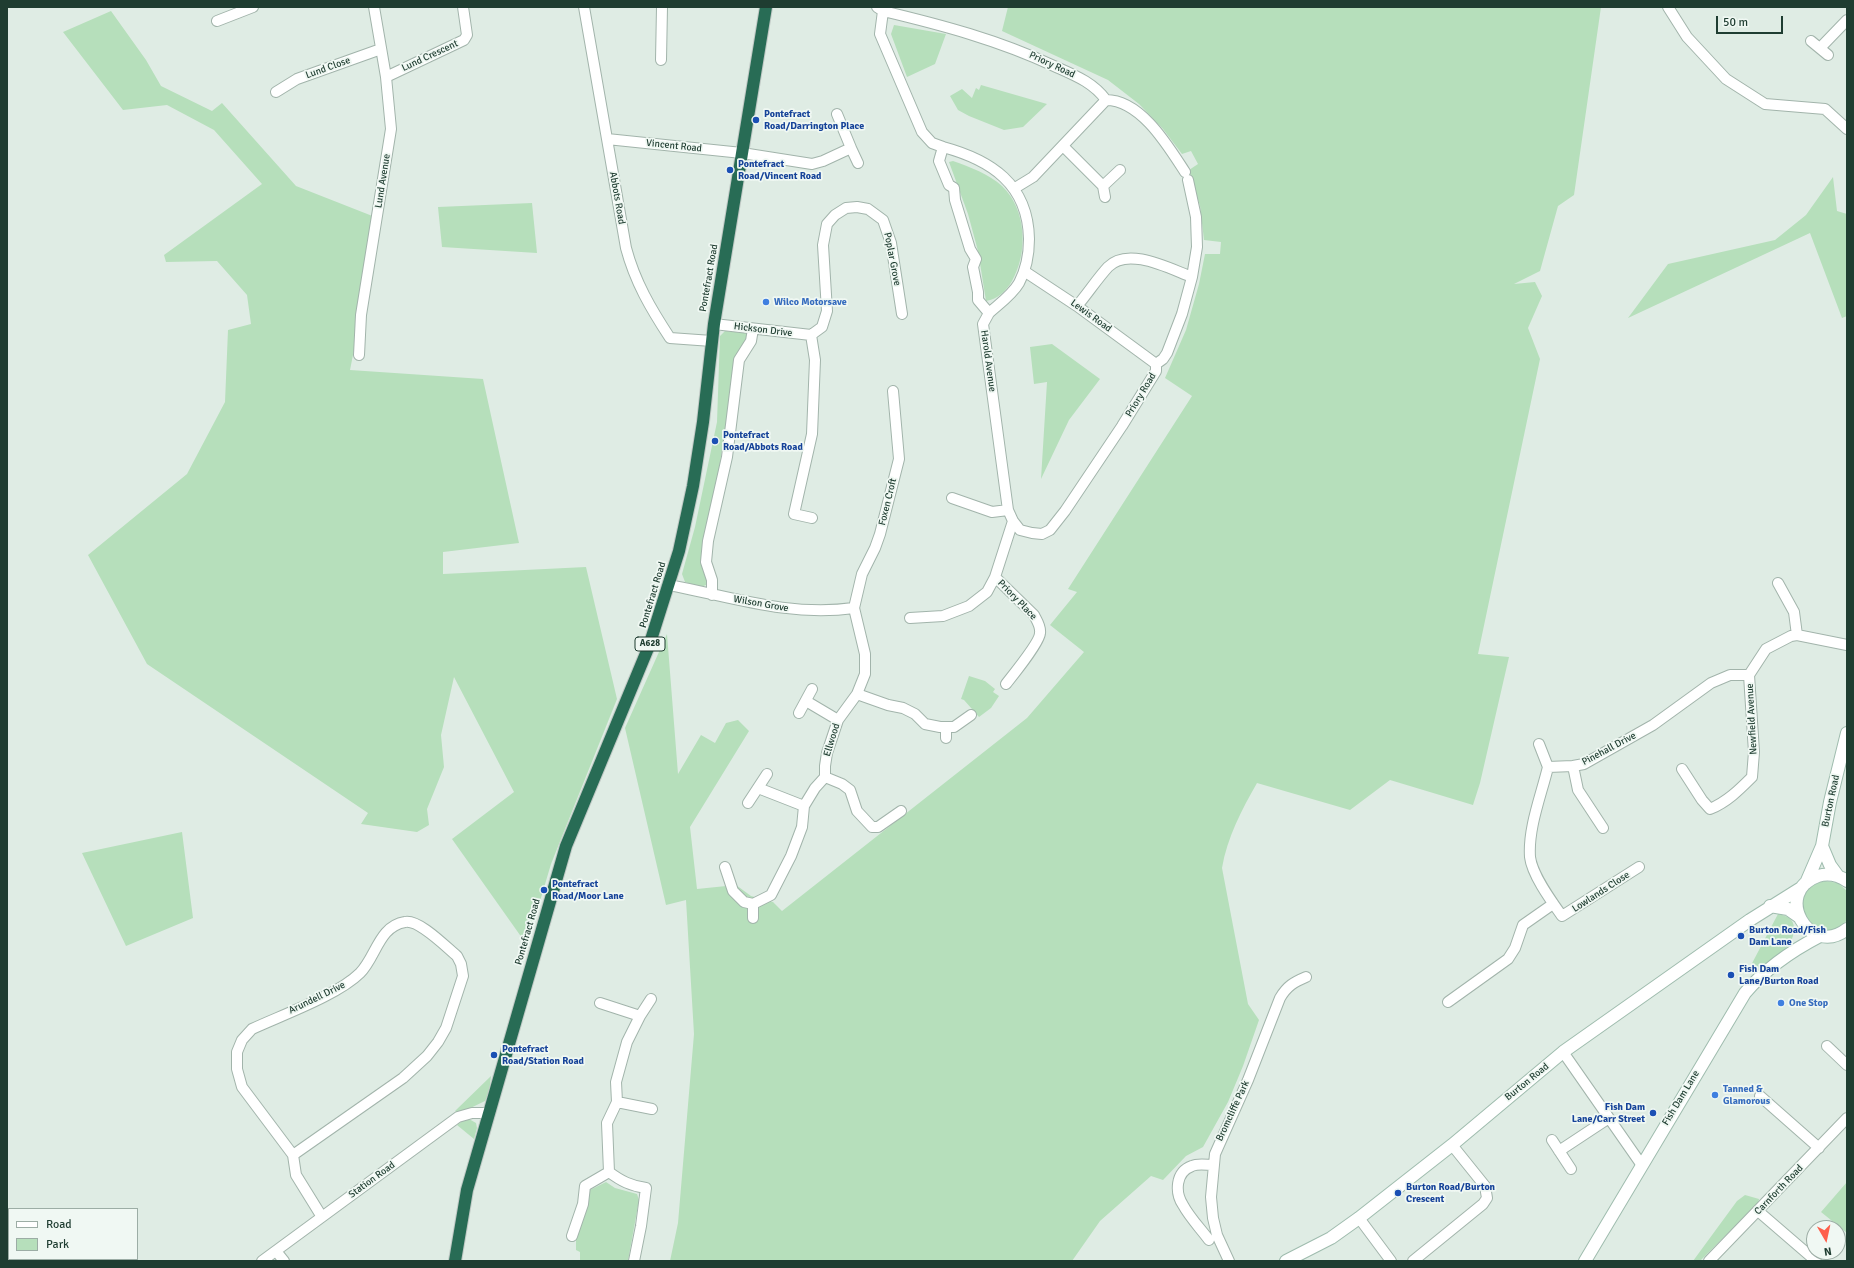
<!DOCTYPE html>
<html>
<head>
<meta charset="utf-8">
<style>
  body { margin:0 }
  #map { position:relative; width:1854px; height:1268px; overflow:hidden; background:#dfece4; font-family:Signika,sans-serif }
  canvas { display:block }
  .frame { position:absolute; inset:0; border:8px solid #1f3d31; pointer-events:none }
  .legend { position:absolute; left:8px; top:1208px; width:130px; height:52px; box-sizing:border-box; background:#f0f8f3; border:1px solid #9cada5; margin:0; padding:5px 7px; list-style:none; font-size:12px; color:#1f3d31 }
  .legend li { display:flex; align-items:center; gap:8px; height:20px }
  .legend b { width:20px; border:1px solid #9cada5 }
  .north { position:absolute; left:1806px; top:1220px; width:40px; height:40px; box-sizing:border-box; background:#f0f8f3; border:1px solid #9cada5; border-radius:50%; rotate:171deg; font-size:11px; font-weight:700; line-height:16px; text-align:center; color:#1f3d31 }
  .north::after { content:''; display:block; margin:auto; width:14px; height:18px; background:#fe5f4b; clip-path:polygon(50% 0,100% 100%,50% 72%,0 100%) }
  .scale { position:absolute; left:1716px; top:16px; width:67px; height:18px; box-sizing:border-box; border:2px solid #1f3d31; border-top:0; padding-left:5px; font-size:12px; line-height:14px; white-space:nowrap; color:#1f3d31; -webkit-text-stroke:3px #f0f8f3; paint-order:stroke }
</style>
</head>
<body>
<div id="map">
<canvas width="1854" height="1268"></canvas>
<div class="frame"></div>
<ul class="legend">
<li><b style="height:5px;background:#fff"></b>Road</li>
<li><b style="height:11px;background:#b6dfbb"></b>Park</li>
</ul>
<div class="north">N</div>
<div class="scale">50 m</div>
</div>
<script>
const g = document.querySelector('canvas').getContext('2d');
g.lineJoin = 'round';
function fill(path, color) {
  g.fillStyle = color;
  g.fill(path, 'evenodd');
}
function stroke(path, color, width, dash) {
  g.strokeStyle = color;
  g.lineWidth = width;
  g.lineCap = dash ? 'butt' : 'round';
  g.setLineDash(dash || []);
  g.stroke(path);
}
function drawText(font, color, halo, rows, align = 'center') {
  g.font = font + ' Signika,sans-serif';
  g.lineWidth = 3.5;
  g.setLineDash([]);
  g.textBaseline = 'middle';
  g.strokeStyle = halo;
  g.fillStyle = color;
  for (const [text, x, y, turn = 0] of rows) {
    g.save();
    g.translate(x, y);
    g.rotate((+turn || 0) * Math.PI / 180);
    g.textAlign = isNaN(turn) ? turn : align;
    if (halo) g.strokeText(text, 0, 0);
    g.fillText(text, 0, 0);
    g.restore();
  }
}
const green = new Path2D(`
  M1008,7H1601L1574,195L1558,206L1540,271L1514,284L1535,282L1542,296L1528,328L1540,359L1478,654L1509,657L1480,783L1473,805L1390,780L1350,810L1257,783C1242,809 1227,838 1222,868L1248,1004L1259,1020L1243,1066L1228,1102L1203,1147L1186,1156L1163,1180L1151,1176L1100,1221L1072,1261H670L678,1223L694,1034L686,900L666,905L625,728L667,634L678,774L701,735L715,743L726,723L738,720L749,731L690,827L697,889L736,885L751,896L773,902L782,911L1027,718L1084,652L1050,625L1077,592L1068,589L1192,396L1165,378L1186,330L1199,284L1205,254H1220L1221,242L1204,240L1200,206L1189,170L1198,164L1191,151L1182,154L1163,129L1139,104L1108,80L1002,31Z
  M111,11L146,60L161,86L212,111L222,103L296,186L380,219L350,370L483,379L519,543L443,552V574L586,567L617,699L551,864L527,945L452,839L514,792L454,677L441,735L444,767L427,809L429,825L417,832L361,824L368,813L147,664L88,555L187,474L225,402L228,330L251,324L247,295L217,261L166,262L164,255L262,184L214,130L167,105L123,110L63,32Z
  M894,25L946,34L935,64L907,77L891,34Z
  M981,85L1047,104L1023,127L1004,130L969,116L958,110L950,96L962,89L972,98L976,88L979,90Z
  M953,161C970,167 989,174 1002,186C1027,210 1028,253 1012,281C1006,291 998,299 986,301L978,251L968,214L949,162Z
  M1833,177L1837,211L1847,214V316L1842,318L1810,233L1628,318L1668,264L1775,240L1806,215Z
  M532,203L537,253L442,247L438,207Z
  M725,331L746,333L749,337L735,363L720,463L706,537L708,582L706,585L701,587L685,582L682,574L695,527L717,422L720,336Z
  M1052,344L1100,379L1069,420L1041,479L1047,382L1034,384L1030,347Z
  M969,676L985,681L995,689L993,692L999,696L991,708L979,717L964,700L961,699Z
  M182,832L193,918L126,946L82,853Z
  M1825,881L1838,883L1847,891V920C1820,955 1776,892 1825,881Z
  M1778,914C1787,916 1794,918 1794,929C1794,949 1769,963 1755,974L1749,969Z
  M491,1076L489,1093L485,1101L458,1114L455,1111Z
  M469,1119L476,1123L477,1128L474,1139L457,1125L464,1120Z
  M606,1182L615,1188L637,1194L639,1200L628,1261H580V1252L576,1250V1239L587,1208L590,1190Z
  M1847,1182V1233L1821,1212Z
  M1745,1195L1759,1199L1758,1203L1700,1261H1693L1737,1201Z`);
const stream = new Path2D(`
  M7,1225L9,1227
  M32,1259L33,1261`);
const street = new Path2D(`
  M584,7L626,248C635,282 651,309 670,338L712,341
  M877,7L883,11C942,25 998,40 1054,66C1074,75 1093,82 1106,100C1141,100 1168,146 1185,172
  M1668,7L1687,37L1726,79L1765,104L1825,109L1847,129
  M883,11L880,34L922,132L932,143L943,147L939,161L949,185L954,188L955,200L970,249L976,259L973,267L978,292V300L989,313L983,324L1008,510L1013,521L995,577L987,592L969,606L943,616L910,618
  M217,21L253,7
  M1811,41L1828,55
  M1820,48L1847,20
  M661,60L662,7
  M386,77L464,40L467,35L463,7
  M276,92L297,79L381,49
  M607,139L742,153L812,164L823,161L851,148L837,114
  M1063,146L1103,186
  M943,147C991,160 1028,184 1029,239C1029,254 1026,270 1019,283C1012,295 999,304 989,313
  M851,148L858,163
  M1015,188L1033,177L1106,100
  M1105,197L1103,186L1120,170
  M1024,271L1077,306L1156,364
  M1077,306C1088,293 1097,279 1108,267C1128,246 1170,269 1192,277
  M714,324L811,335
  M811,335L822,327L827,311L823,245L827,224L835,215L846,208L857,207L868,209L883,220L891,243L902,314
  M811,335L815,360L812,434L794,514L812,518
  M359,355L361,315L391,129L386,77L374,7
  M952,498L992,512L1008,510
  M1013,521L1020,530L1032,533L1042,534L1050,530L1065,511L1122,426L1156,371V364L1163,359L1167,353L1182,314L1192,277L1197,247L1196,217L1188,180
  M995,577L1034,615C1037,621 1041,626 1040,633C1040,642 1013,675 1006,684
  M1778,583L1794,612L1797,635
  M669,585C732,597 789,617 854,608
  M712,595V580L706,562L708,541L727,457L739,360L751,341L753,329
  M857,694L888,705L903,708L915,714L925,724L940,727H954L971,715
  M806,701L838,720
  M799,713L812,689
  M946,738V727
  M1539,744L1548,767
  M1573,766L1578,790L1603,828
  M1682,769L1702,800L1710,809C1727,802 1739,790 1752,777L1754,752L1749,675L1766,649L1791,636L1797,635L1847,645
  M825,777L842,784L850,790L857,811L872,827H878L901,811
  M758,788L804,806
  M748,803L767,774
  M725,867L733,891L744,902L753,904L771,895L791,856L802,827L804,806L815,788L825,777V766L827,753L838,720L857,694L865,674V654L854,608L862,574L875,548L880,534L899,459L893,391
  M1639,867L1562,916C1552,902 1532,875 1530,857C1528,828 1541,796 1548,767L1573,766L1584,764L1653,725L1711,683L1730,675H1749
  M753,904V918
  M1448,1002L1508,959L1515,948L1523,925L1553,904
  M600,1003L640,1016
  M1827,1046L1847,1065
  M1563,1052L1641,1164
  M1760,1096L1819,1148
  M617,1102L652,1109
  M1552,1140L1571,1169
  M1559,1151L1609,1118
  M293,1155L242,1087L237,1069V1052L242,1040L252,1029C282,1015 338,995 360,973C376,957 379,926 405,922C419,919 446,947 457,956L461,964L463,976L446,1028L438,1042L427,1056L403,1078L293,1155L296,1175L322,1217
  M1758,1211L1816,1261
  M1359,1218L1391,1261
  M572,1236L583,1204L585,1186L609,1172
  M1209,1240C1201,1229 1190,1218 1183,1205C1175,1193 1175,1172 1192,1166C1198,1163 1207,1165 1213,1165
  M276,1251L284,1261
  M262,1261L458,1117L472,1113H488
  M634,1261L641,1226L646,1188C631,1186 621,1181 609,1172L607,1123L617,1102L616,1082L627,1042L640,1016L651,999
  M1229,1261L1217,1235L1213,1218L1211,1197L1215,1154L1248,1080L1280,998C1287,986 1294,982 1306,977
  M1413,1261L1483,1204L1487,1198L1485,1186L1452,1145
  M1709,1261L1847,1118`);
const secondary = new Path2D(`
  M1822,846L1830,865L1838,876
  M1847,881C1838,875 1828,873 1818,876C1772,892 1809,959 1847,929
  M1806,883L1822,846L1830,802L1847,733
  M1770,906L1788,909L1798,916
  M1286,1261L1331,1238L1359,1218L1452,1145L1563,1052L1750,920L1801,888
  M1585,1261L1745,993C1766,968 1791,951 1820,936`);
const highway = new Path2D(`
  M455,1261L467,1190L566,846L649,646L679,551L693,486L703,422L714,324L766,7`);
const markers = [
  [756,120,4,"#1a4fb4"],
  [730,170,4,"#1a4fb4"],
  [766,302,4,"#3f7fe0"],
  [715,441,4,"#1a4fb4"],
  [544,890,4,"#1a4fb4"],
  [1741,936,4,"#1a4fb4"],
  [1731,975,4,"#1a4fb4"],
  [1781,1003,4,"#3f7fe0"],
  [494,1055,4,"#1a4fb4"],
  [1715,1095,4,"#3f7fe0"],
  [1653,1113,4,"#1a4fb4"],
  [1398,1193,4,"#1a4fb4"]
];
const shields = [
  [650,644,30]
];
const shieldNames = [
  ["A628",650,644]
];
const streetNames = [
  ["Lund Crescent",430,56,-25],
  ["Priory Road",1052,65,25],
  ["Lund Close",328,68,-20],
  ["Vincent Road",674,146,6],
  ["Lund Avenue",383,181,-81],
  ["Abbots Road",617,198,80],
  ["Poplar Grove",892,259,79],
  ["Pontefract Road",709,278,-80],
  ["Lewis Road",1091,316,36],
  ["Hickson Drive",763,330,7],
  ["Harold Avenue",988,361,82],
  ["Priory Road",1141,395,-59],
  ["Foxen Croft",888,502,-76],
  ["Pontefract Road",653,595,-73],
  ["Priory Place",1017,600,46],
  ["Wilson Grove",761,604,10],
  ["Newfield Avenue",1752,719,-93],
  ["Ellwood",832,740,-73],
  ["Pinehall Drive",1609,749,-28],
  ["Burton Road",1831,801,-78],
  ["Lowlands Close",1601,892,-33],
  ["Pontefract Road",528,932,-74],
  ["Arundell Drive",317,998,-26],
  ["Burton Road",1527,1082,-39],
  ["Fish Dam Lane",1681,1098,-59],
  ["Bromcliffe Park",1233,1111,-65],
  ["Station Road",372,1180,-36],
  ["Carnforth Road",1779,1190,-46]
];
const transitNames = [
  ["Pontefract",764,114],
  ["Road/Darrington Place",764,126],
  ["Pontefract",738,164],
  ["Road/Vincent Road",738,176],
  ["Pontefract",723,435],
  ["Road/Abbots Road",723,447],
  ["Pontefract",552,884],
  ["Road/Moor Lane",552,896],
  ["Burton Road/Fish",1749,930],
  ["Dam Lane",1749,942],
  ["Fish Dam",1739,969],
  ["Lane/Burton Road",1739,981],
  ["Pontefract",502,1049],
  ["Road/Station Road",502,1061],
  ["Fish Dam",1645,1107,"right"],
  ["Lane/Carr Street",1645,1119,"right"],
  ["Burton Road/Burton",1406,1187],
  ["Crescent",1406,1199]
];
const shopNames = [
  ["Wilco Motorsave",774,302],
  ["One Stop",1789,1003],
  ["Tanned &",1723,1089],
  ["Glamorous",1723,1101]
];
fill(green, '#b6dfbb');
stroke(stream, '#82d5d6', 2.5);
stroke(street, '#a2b4ab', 12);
stroke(secondary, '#9fbcae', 14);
stroke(highway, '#c0c9c5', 14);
stroke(street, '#fff', 10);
stroke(secondary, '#fff', 12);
stroke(highway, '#286c55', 12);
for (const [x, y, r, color] of markers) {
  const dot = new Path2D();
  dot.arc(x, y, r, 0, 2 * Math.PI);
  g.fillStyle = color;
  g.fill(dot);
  stroke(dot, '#f0f8f3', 1.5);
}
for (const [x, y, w] of shields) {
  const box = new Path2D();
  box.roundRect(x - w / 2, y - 7, w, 14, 3);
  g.fillStyle = '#f0f8f3';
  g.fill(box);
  stroke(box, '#1f3d31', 1);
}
drawText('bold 9px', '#1f3d31', null, shieldNames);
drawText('10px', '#1f3d31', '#f0f8f3', streetNames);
drawText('bold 10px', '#164399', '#f0f8f3', transitNames, 'left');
drawText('bold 10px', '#366cbe', '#f0f8f3', shopNames, 'left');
</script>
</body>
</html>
